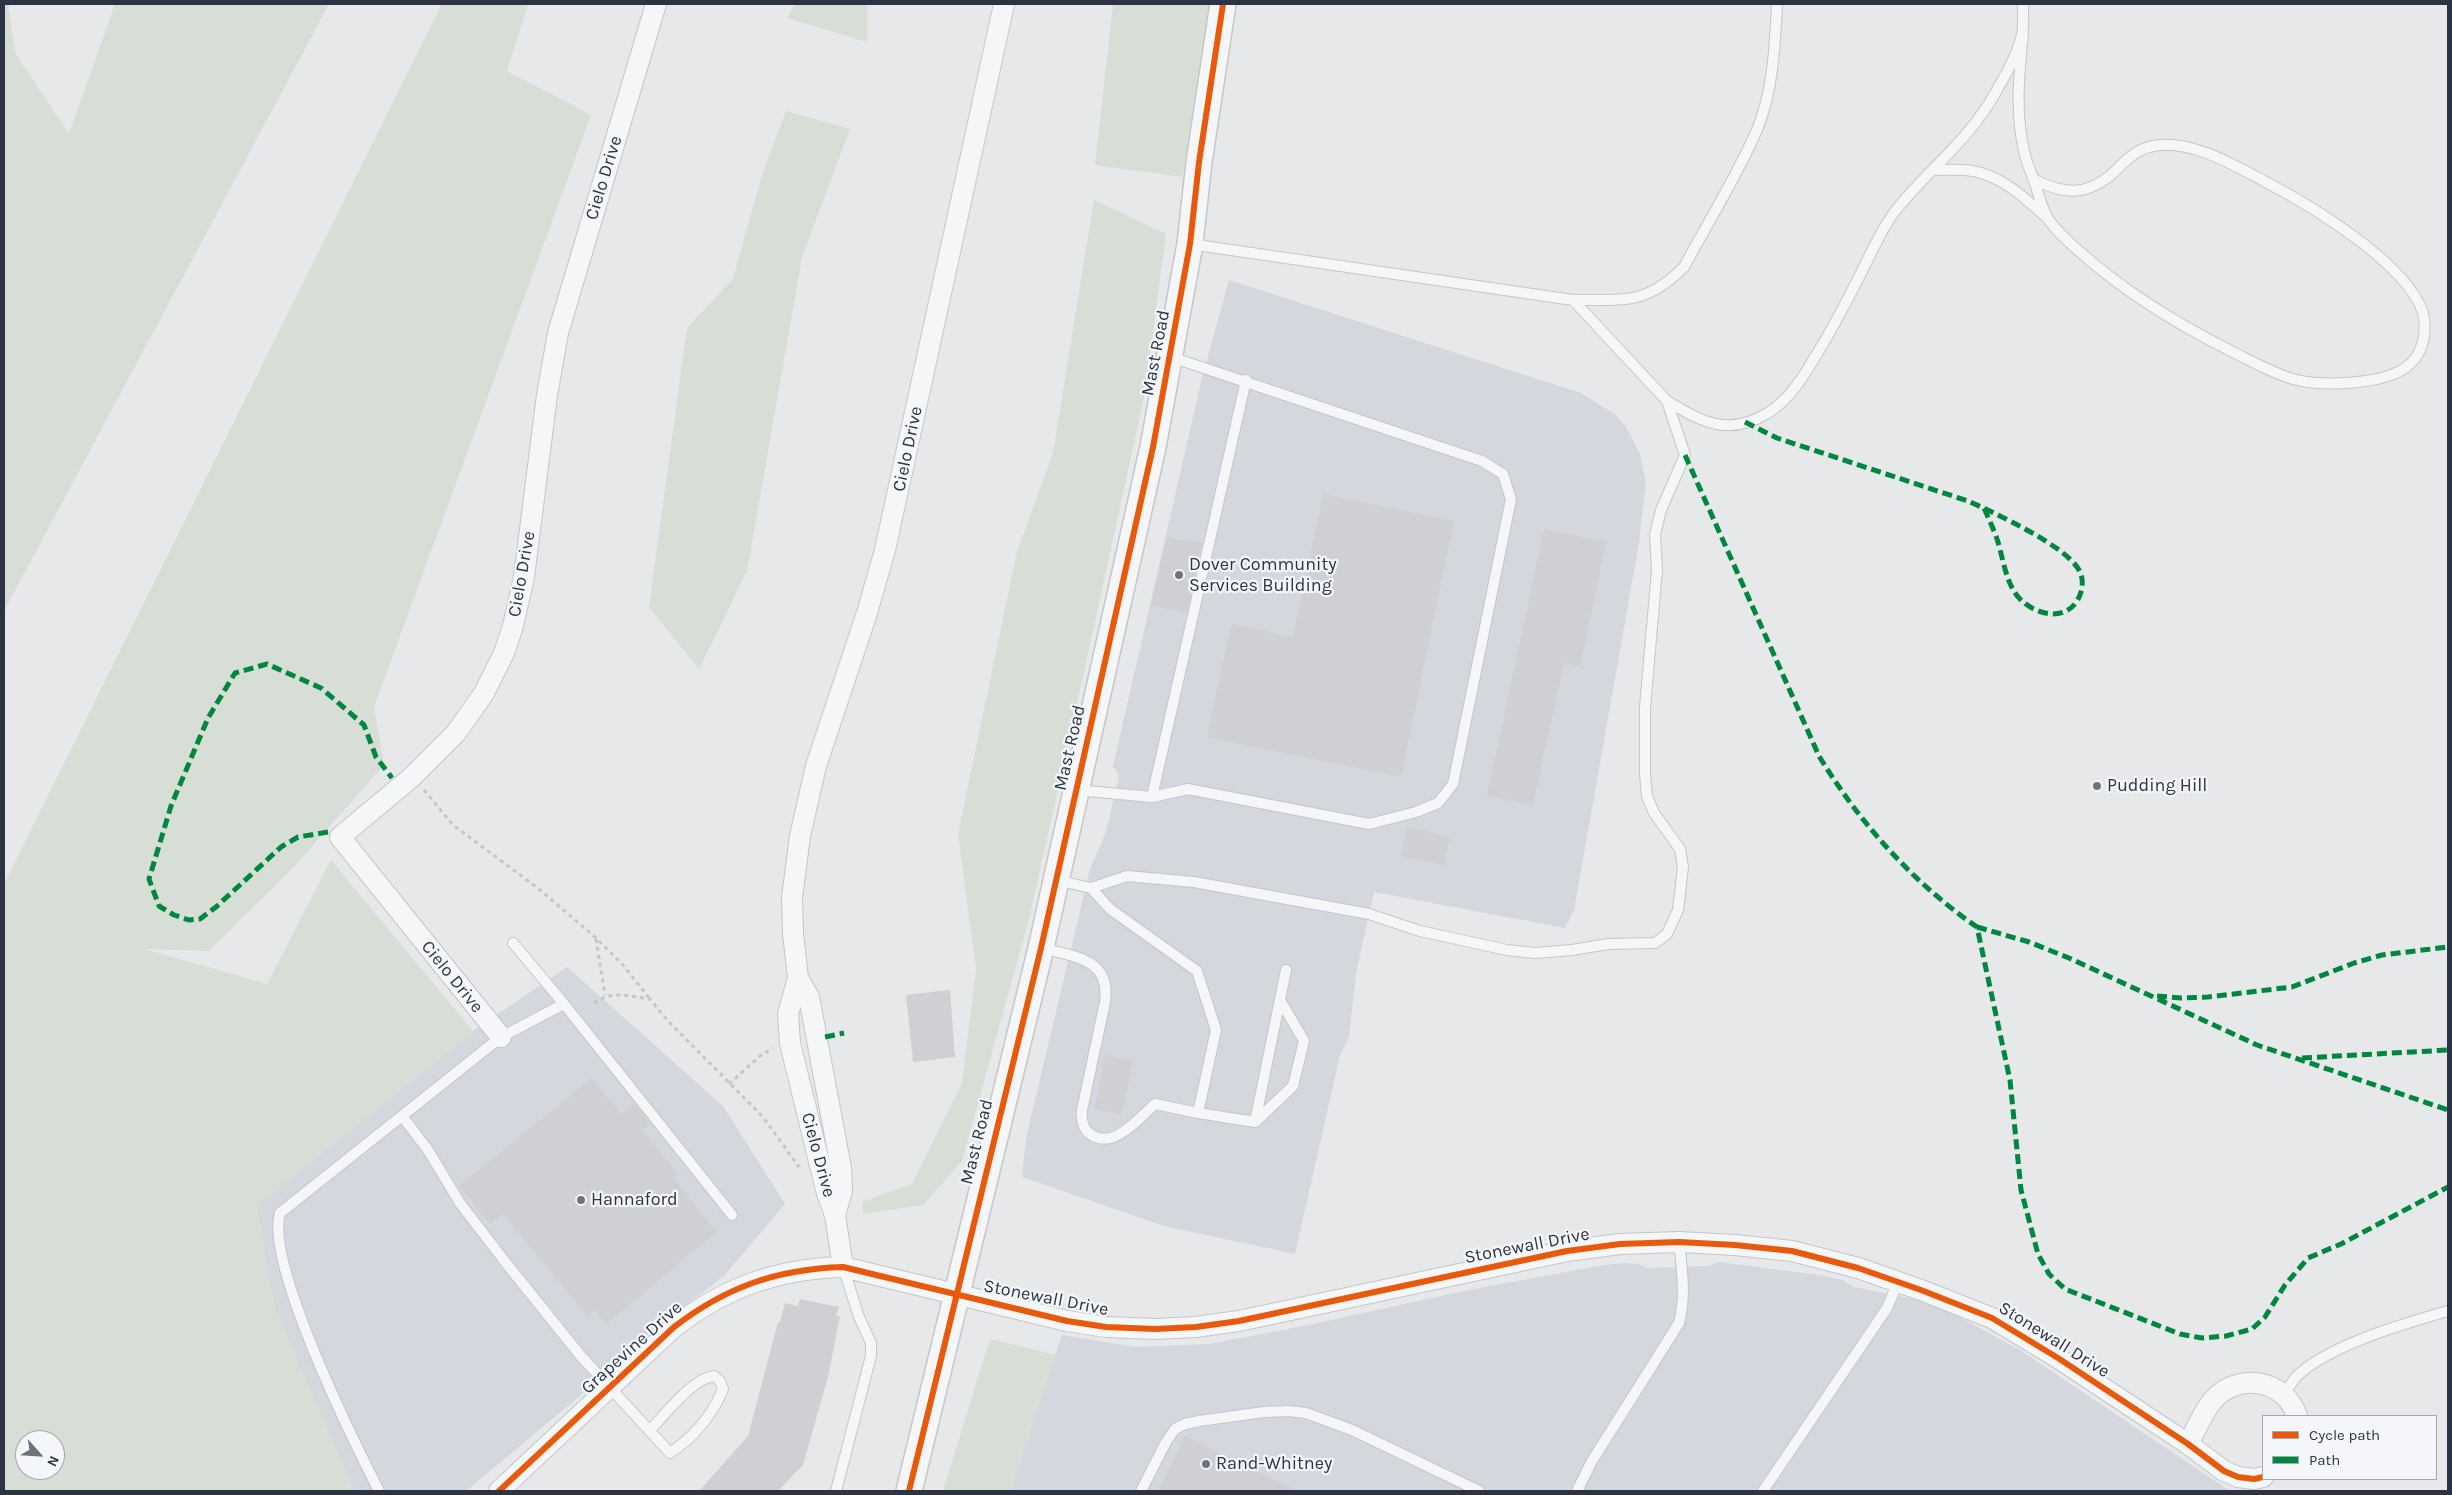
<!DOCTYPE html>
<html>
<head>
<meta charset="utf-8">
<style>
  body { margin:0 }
  #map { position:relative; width:2452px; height:1495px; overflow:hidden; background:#e6e8ea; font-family:Karla,sans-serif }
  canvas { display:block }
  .frame { position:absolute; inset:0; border:5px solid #2b3445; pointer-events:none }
  .legend { position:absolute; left:2262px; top:1415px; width:175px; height:65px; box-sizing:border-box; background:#f4f6f9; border:1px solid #a4a8b1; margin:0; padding:6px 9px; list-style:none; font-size:15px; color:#2b3445 }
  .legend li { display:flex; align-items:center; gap:10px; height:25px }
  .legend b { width:25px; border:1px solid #a4a8b1 }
  .north { position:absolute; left:15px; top:1430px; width:50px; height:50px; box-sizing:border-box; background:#f4f6f9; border:1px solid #a4a8b1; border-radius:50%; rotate:116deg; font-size:14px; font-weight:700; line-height:20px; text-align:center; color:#2b3445 }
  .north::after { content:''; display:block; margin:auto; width:18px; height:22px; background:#6c737f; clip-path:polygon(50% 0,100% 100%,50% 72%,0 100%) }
</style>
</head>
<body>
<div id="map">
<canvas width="2452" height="1495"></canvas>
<div class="frame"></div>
<ul class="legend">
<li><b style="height:6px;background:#e8590c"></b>Cycle path</li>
<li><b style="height:6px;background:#00873e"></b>Path</li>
</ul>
<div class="north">N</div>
</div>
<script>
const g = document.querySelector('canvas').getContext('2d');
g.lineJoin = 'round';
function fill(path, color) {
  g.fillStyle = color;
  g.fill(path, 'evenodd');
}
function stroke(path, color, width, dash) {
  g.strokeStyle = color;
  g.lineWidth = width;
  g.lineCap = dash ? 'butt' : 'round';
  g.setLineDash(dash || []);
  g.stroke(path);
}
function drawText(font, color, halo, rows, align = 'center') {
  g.font = font + ' Karla,sans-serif';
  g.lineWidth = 4.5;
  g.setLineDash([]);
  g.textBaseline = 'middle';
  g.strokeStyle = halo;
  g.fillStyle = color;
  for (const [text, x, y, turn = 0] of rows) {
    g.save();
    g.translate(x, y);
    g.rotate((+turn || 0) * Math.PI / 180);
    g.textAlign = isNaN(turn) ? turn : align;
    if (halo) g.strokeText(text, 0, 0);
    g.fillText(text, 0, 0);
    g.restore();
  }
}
const built = new Path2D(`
  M1229,280L1581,393L1616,415L1626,427L1640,454L1646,482L1639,543L1574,910L1565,928L1374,892L1356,973L1349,1037L1340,1055L1295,1254L1164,1226L1022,1177L1026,1138L1090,869L1106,832L1119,776L1113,766L1202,378Z
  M567,967L723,1106L785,1204L725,1275L627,1351L587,1390L466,1491H354L275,1309L256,1205L473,1031Z
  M1718,1262L1820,1275L1842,1280L1854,1287L1934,1303L2023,1352L2230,1491H1010L1062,1335L1136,1347L1209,1344L1299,1327L1469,1290L1604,1265L1625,1263L1639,1264L1648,1268L1709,1266Z`);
const green = new Path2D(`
  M4,4H8L15,53L69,134L115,4H329L4,611Z
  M442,4H528L507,71L591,115L374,707L384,765L293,868L209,951L144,949L267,984L331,860L473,1031L256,1205L275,1309L354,1491H4V884ZM25,1440H55V1470H25Z
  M795,4H867V42L787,18Z
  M1113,4H1212L1182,177L1095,165Z
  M786,111L850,129L802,257L747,571L699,669L649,607L687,328L733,279L762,175Z
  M1094,200L1166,234L1144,397L1068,745L1029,919L962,1161L923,1205L863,1214L862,1202L912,1184L962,1083L976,969L958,834L1017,552L1053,453Z
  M990,1339L1056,1355L1010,1491H943Z`);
const building = new Path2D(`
  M1323,494L1454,521L1401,777L1207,737L1231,624L1293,637Z
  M1544,529L1606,542L1580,667L1564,663L1533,805L1487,796Z
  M1167,537L1202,543L1187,612L1151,606Z
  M1407,827L1450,837L1444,865L1401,856Z
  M950,990L955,1057L913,1062L906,995Z
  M1105,1055L1133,1061L1122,1115L1095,1109Z
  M592,1078L621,1114L634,1103L650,1124L642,1130L678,1174L673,1178L717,1232L606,1324L595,1310L588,1316L503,1214L490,1224L459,1186Z
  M800,1299L839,1307L836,1316H840L828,1377L803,1465L778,1491H699L748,1436L778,1322H780L785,1303L798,1306Z
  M1185,1436L1297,1491H1158Z`);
const path = new Path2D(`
  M424,790L453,825L539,889L595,937L623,965L650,999
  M596,939L605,995
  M594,1003C612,990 628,996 650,999L668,1021L763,1117L799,1167
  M729,1084L760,1056L773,1048`);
const service = new Path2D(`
  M2023,33C2019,73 2015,111 2024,151C2026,162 2031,172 2035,183C2038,193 2041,205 2046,215C2053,229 2069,242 2080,252C2126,293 2177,324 2231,351C2251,361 2272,373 2293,379C2321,387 2386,385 2409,365C2416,359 2421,350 2423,341C2425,333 2425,322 2423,313C2407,263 2310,205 2264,181C2232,164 2190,139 2153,146C2134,150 2125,162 2112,174C2085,197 2063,194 2033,179
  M1933,170C1950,170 1968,168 1984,174C2007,181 2028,201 2045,216
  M1190,244L1573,300C1624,299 1645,306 1684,267C1708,222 1736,178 1756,132C1773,93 1775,46 1777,4
  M1667,401C1702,422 1728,437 1768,413C1787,401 1801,381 1812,362C1831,332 1847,301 1863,269C1873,249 1882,228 1896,210C1927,171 1969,140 1994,95C2005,76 2017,56 2022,34C2024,25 2023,13 2023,4
  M1076,790L1152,797L1188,789L1369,824L1416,812L1438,803L1453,784L1511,499L1503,474L1482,461L1171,357
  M1152,797L1246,380
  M1091,888L1127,876L1194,882L1369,914L1420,931L1507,950L1535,953L1572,950L1608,944L1655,943L1667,934L1678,910L1683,867L1680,849L1654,813L1647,796L1645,774V707L1657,570L1655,535L1661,510L1685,455L1667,401L1573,300
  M513,943L564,1004
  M1042,948C1074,957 1111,958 1105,1002L1082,1110C1081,1119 1082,1128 1090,1134C1113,1151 1139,1118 1155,1104L1198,1113L1216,1030L1197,971L1110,909L1091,888L1056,880
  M1198,1113L1255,1122L1286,970
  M402,1116L428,1150L460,1203L506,1263L580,1355L670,1453C694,1437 712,1416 723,1389L720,1381L714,1376C693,1378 666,1414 650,1430
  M1255,1122L1293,1086L1304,1041L1280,1000
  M2284,1395C2288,1389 2292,1381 2297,1376C2329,1345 2406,1323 2448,1311
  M379,1491C353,1440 265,1263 280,1213L501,1037L564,1004L732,1215
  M836,1491L871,1356V1343L859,1317L843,1267
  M1141,1491L1166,1442L1175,1429L1185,1424L1199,1421L1264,1412L1288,1411L1306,1413L1352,1430L1479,1491
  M1577,1491L1592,1461L1679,1323C1686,1296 1682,1270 1679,1242
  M1763,1491L1887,1308L1898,1282`);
const minor = new Path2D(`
  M798,978L788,1014L790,1043L826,1190L835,1215L843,1267
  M501,1037L340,837L412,777L456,733L484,693L504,653L513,626L524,577L547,395L558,333L656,4
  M835,1215L842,1191L841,1168L809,997L798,978L793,933L792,898L800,836L816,766L867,613L885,550L1004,4
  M2188,1444C2196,1430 2203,1412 2213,1400C2238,1372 2285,1379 2297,1416
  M499,1491L674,1327C726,1287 777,1269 843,1267L1067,1321L1106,1327L1155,1329L1196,1327L1239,1321L1567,1251L1620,1244L1679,1242L1735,1245L1792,1251L1858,1268L1921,1290L1992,1318L2058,1358L2188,1444L2224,1471L2238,1477L2254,1479L2263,1477`);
const tertiary = new Path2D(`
  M909,1491L1041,948L1153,447L1190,244L1199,162L1223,4`);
const quiet = new Path2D(`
  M1745,422L1777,438L1968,501C1995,513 2066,546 2079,570C2083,576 2083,586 2081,592C2072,622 2039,618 2020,599C2005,584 2003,555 1996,536C1992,526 1988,517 1984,508
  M1685,455L1819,756C1859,822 1913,883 1977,927L2010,1080L2021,1190L2038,1254L2049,1274L2065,1289L2180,1334L2202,1338L2226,1336L2252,1329L2265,1317L2285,1285L2308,1258L2341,1244L2448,1187
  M328,832L298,837L281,847L216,907L200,919L189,920L174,915L159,906L149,879L171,806L208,718L235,673L267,664L321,688L364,725L376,757L392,778
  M1977,927L2029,942L2069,958L2257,1045L2448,1110
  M2157,996L2181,998L2208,997L2292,987L2354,963L2382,955L2448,947
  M825,1037L844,1033
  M2302,1058L2448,1050`);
const cycleway = new Path2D(`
  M499,1491L674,1327C726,1287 777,1269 843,1267L1067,1321L1106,1327L1155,1329L1196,1327L1239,1321L1567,1251L1620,1244L1679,1242L1735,1245L1792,1251L1858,1268L1921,1290L1992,1318L2058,1358L2188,1444L2224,1471L2238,1477L2254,1479L2263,1477
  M909,1491L1041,948L1153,447L1190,244L1199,162L1223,4`);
const markers = [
  [1179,575,5,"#6c737f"],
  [2097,786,5,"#6c737f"],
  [581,1200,5,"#6c737f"],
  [1206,1464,5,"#6c737f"]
];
const streetNames = [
  ["Cielo Drive",604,178,-73],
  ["Mast Road",1156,353,-79],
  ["Cielo Drive",908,449,-78],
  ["Cielo Drive",522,574,-80],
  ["Mast Road",1070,748,-77],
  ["Cielo Drive",452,977,51],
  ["Mast Road",977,1142,-76],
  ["Cielo Drive",818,1155,75],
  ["Stonewall Drive",1527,1246,-11],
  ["Stonewall Drive",1046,1298,11],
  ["Stonewall Drive",2054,1340,32],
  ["Grapevine Drive",632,1348,-42]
];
const poiNames = [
  ["Dover Community",1189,565],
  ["Services Building",1189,586],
  ["Pudding Hill",2107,786],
  ["Hannaford",591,1200],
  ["Rand-Whitney",1216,1464]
];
fill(built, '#d4d7dd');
fill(green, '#d6ded6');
fill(building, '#ced0d3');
stroke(service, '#c4c6c8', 12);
stroke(minor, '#c4c6c8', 22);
stroke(tertiary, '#c4c6c8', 28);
stroke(path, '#c5c6ca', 3, [4, 4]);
stroke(service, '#f5f6f7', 10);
stroke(minor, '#f5f6f7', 20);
stroke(tertiary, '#f5f6f7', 25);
stroke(quiet, '#00873e', 5, [10, 5]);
stroke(cycleway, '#e8590c', 6);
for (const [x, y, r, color] of markers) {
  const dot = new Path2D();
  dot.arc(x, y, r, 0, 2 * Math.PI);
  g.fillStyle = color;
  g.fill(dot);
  stroke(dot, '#f4f6f9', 2);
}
drawText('18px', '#2b3445', '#f4f6f9', streetNames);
drawText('18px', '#2b3445', '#f4f6f9', poiNames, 'left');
</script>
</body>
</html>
